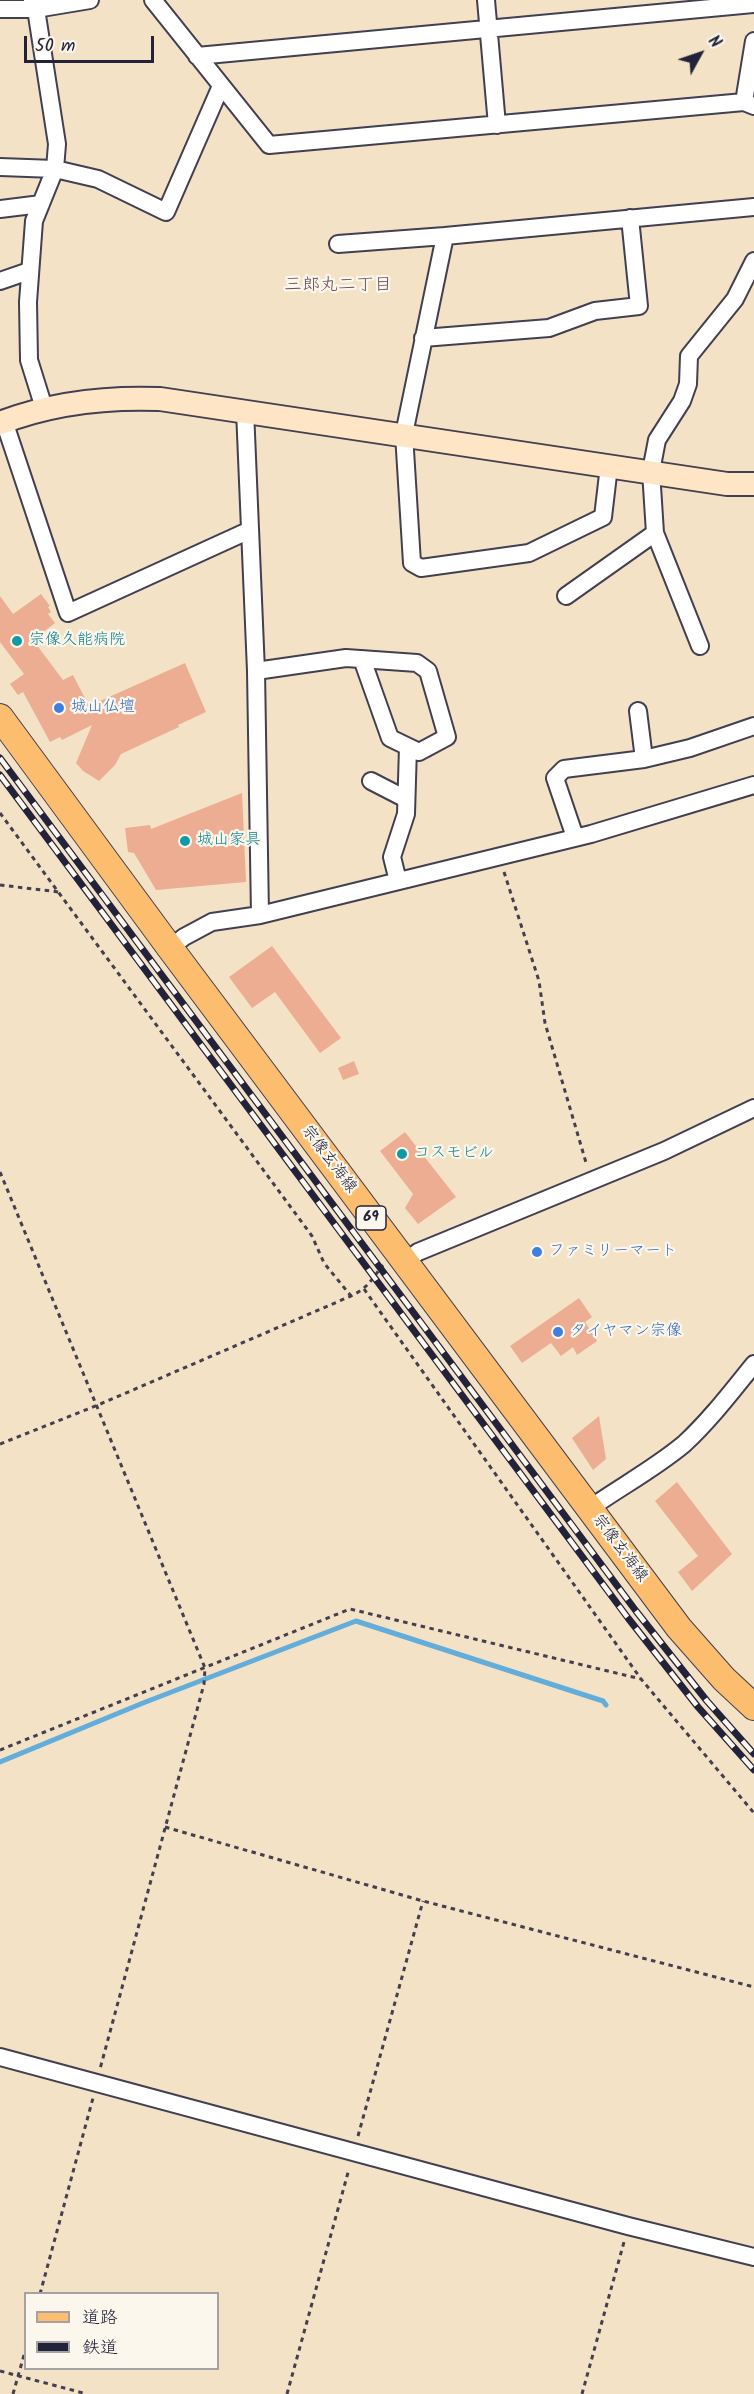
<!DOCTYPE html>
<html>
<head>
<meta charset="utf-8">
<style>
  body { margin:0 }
  #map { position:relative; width:754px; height:2394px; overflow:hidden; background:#f4e2c7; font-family:Kalam,"Klee One",sans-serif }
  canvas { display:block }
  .legend { position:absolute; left:24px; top:2292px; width:195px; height:78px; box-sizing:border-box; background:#fbf7ec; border:2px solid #a4a2a5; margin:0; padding:8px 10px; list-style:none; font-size:18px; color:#22223b }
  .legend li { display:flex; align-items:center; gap:12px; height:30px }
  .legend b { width:30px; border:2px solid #a4a2a5 }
  .north { position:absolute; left:670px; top:24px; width:60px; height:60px; -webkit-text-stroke:4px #fbf7ec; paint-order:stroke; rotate:50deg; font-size:16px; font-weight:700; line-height:24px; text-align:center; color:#22223b }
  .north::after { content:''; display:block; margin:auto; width:21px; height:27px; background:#22223b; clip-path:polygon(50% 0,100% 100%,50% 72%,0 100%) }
  .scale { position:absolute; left:24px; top:36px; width:130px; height:27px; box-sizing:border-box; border:3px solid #22223b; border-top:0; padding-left:8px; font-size:18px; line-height:21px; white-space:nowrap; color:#22223b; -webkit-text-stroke:4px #fbf7ec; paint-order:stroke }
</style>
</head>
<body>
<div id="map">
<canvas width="754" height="2394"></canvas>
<ul class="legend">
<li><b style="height:8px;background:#fcbd6f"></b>道路</li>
<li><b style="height:8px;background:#22223b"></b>鉄道</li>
</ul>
<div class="north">N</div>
<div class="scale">50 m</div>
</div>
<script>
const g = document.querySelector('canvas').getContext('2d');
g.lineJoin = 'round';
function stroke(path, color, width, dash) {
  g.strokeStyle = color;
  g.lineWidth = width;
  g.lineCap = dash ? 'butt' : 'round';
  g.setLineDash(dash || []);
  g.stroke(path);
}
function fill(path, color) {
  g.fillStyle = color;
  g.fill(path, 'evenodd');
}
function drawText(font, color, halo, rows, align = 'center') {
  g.font = font + ' Kalam,"Klee One",sans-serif';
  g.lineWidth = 4.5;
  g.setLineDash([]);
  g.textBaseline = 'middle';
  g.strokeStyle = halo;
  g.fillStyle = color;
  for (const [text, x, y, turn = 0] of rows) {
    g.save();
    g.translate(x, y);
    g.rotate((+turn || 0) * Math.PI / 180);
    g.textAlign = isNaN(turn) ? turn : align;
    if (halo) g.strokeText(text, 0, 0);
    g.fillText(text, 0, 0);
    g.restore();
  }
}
const stream = new Path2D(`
  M0,1762L143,1703L356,1621L603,1701L606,1705`);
const building = new Path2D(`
  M41,594L50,606L48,607L51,612L48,614L55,623L33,640L63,680L73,675L89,706L185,663L206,712L178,725L179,727L121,754L115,765L99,781L83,771L76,763L92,725L62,740L60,737L50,742L23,692L18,695L10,684L24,674L0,642V596L13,614Z
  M242,793L246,882L156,890L134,853L128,852L125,828L150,825L151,829Z
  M272,946L341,1038L320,1053L275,992L252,1008L229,977Z
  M354,1061L359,1074L343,1080L338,1068Z
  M405,1132L456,1197L418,1224L405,1208L413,1194L380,1151Z
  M579,1298L592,1317L585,1322L597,1341L577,1355L573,1347L561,1356L551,1343L522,1363L510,1346Z
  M599,1416L606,1459L593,1470L572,1438Z
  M677,1482L732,1554L692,1591L678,1572L698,1556L655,1501Z`);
const path = new Path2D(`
  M0,813L312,1236L324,1263L351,1296
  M504,872L539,981L545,1023L587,1166
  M0,885L59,892
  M0,1172L205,1668L204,1684L100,2069
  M364,1289L641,1679L754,1813
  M0,1444L98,1405L351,1296C369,1287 371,1280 383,1265
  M0,1750L350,1609L641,1679
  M165,1827L423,1901L754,1987
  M358,2136L423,1901
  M40,2294L93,2098
  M0,2371L87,2394
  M13,2394L26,2348
  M287,2394L349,2169
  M582,2394L624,2242`);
const street = new Path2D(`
  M32,0L36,9L57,144L55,169L34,221L28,302L29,360L44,408
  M153,0L269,145L744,102L754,106
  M486,0L497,125
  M0,9H36L90,0
  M197,56L754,4
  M744,102L754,41
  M0,167L55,169L98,179L166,212L221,86
  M0,209L41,204
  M338,244L445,236
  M0,281L29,271
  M423,338L549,328L595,311L639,306L630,218
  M245,410L256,671L260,915
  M4,421L68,613L250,530
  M609,466L603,517L529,553L421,568L412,563L404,434L445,236L754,207
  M655,533L700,646
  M566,596L655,533L651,471L657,440L682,401L688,384L689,356L735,299L754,261
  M256,671L346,658L417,663L428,671L447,737L419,752L390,738L362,659
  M638,711L644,759
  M371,781L406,799
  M575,837L555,778L564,769L644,759L690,748L754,726
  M398,881L392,857L406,814L408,747
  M170,948L184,937L212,922L260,915L591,834L754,785
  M405,1262L418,1252L664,1151L754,1108
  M589,1509C620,1487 654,1469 684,1444C710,1420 732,1391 754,1364
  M0,2057L628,2226L754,2257`);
const secondary = new Path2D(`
  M0,423C51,403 106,397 160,399L727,484H754`);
const primary = new Path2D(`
  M0,717L170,948L679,1628L724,1679L754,1707`);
const rail = new Path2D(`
  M0,758L636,1611L707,1701L754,1754
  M0,775L628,1618L698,1707L754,1770`);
const markers = [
  [17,641,6,"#0f9aa8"],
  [59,708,6,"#3f7fe0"],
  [185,841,6,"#0f9aa8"],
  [402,1154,6,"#0f9aa8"],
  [537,1252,6,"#3f7fe0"],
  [558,1332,6,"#3f7fe0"]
];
const shields = [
  [371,1218,30]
];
const shieldNames = [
  ["69",371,1218]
];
const cultureNames = [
  ["宗像久能病院",29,641],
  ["城山家具",197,841],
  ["コスモビル",414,1154]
];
const shopNames = [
  ["城山仏壇",71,708],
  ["ファミリーマート",549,1252],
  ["タイヤマン宗像",570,1332]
];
const streetNames = [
  ["宗像玄海線",328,1160,53],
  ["宗像玄海線",619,1549,53]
];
const neighbourhoodNames = [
  ["三郎丸二丁目",338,287]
];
stroke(stream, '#62adda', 5);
fill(building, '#ecad92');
stroke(street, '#423f50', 20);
stroke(secondary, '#423f50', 26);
stroke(primary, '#423f50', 28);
stroke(path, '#423f50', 3, [4.5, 4.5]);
stroke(street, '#fff', 16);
stroke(secondary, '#fee5c5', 22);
stroke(primary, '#fcbd6f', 26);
stroke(rail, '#22223b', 7);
stroke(rail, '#fbf7ec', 4.5, [14]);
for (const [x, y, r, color] of markers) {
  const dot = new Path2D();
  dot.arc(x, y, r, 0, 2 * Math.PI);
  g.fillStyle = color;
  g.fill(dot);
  stroke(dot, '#fbf7ec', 2);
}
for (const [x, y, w] of shields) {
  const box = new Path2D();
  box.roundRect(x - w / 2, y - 12, w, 24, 4.5);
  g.fillStyle = '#fbf7ec';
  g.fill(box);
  stroke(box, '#22223b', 1.5);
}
drawText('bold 15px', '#22223b', null, shieldNames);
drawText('16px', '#0d838f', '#fbf7ec', cultureNames, 'left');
drawText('16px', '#366cbe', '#fbf7ec', shopNames, 'left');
drawText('16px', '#22223b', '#fbf7ec', streetNames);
drawText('18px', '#695359', '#fbf7ec', neighbourhoodNames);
</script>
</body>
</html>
